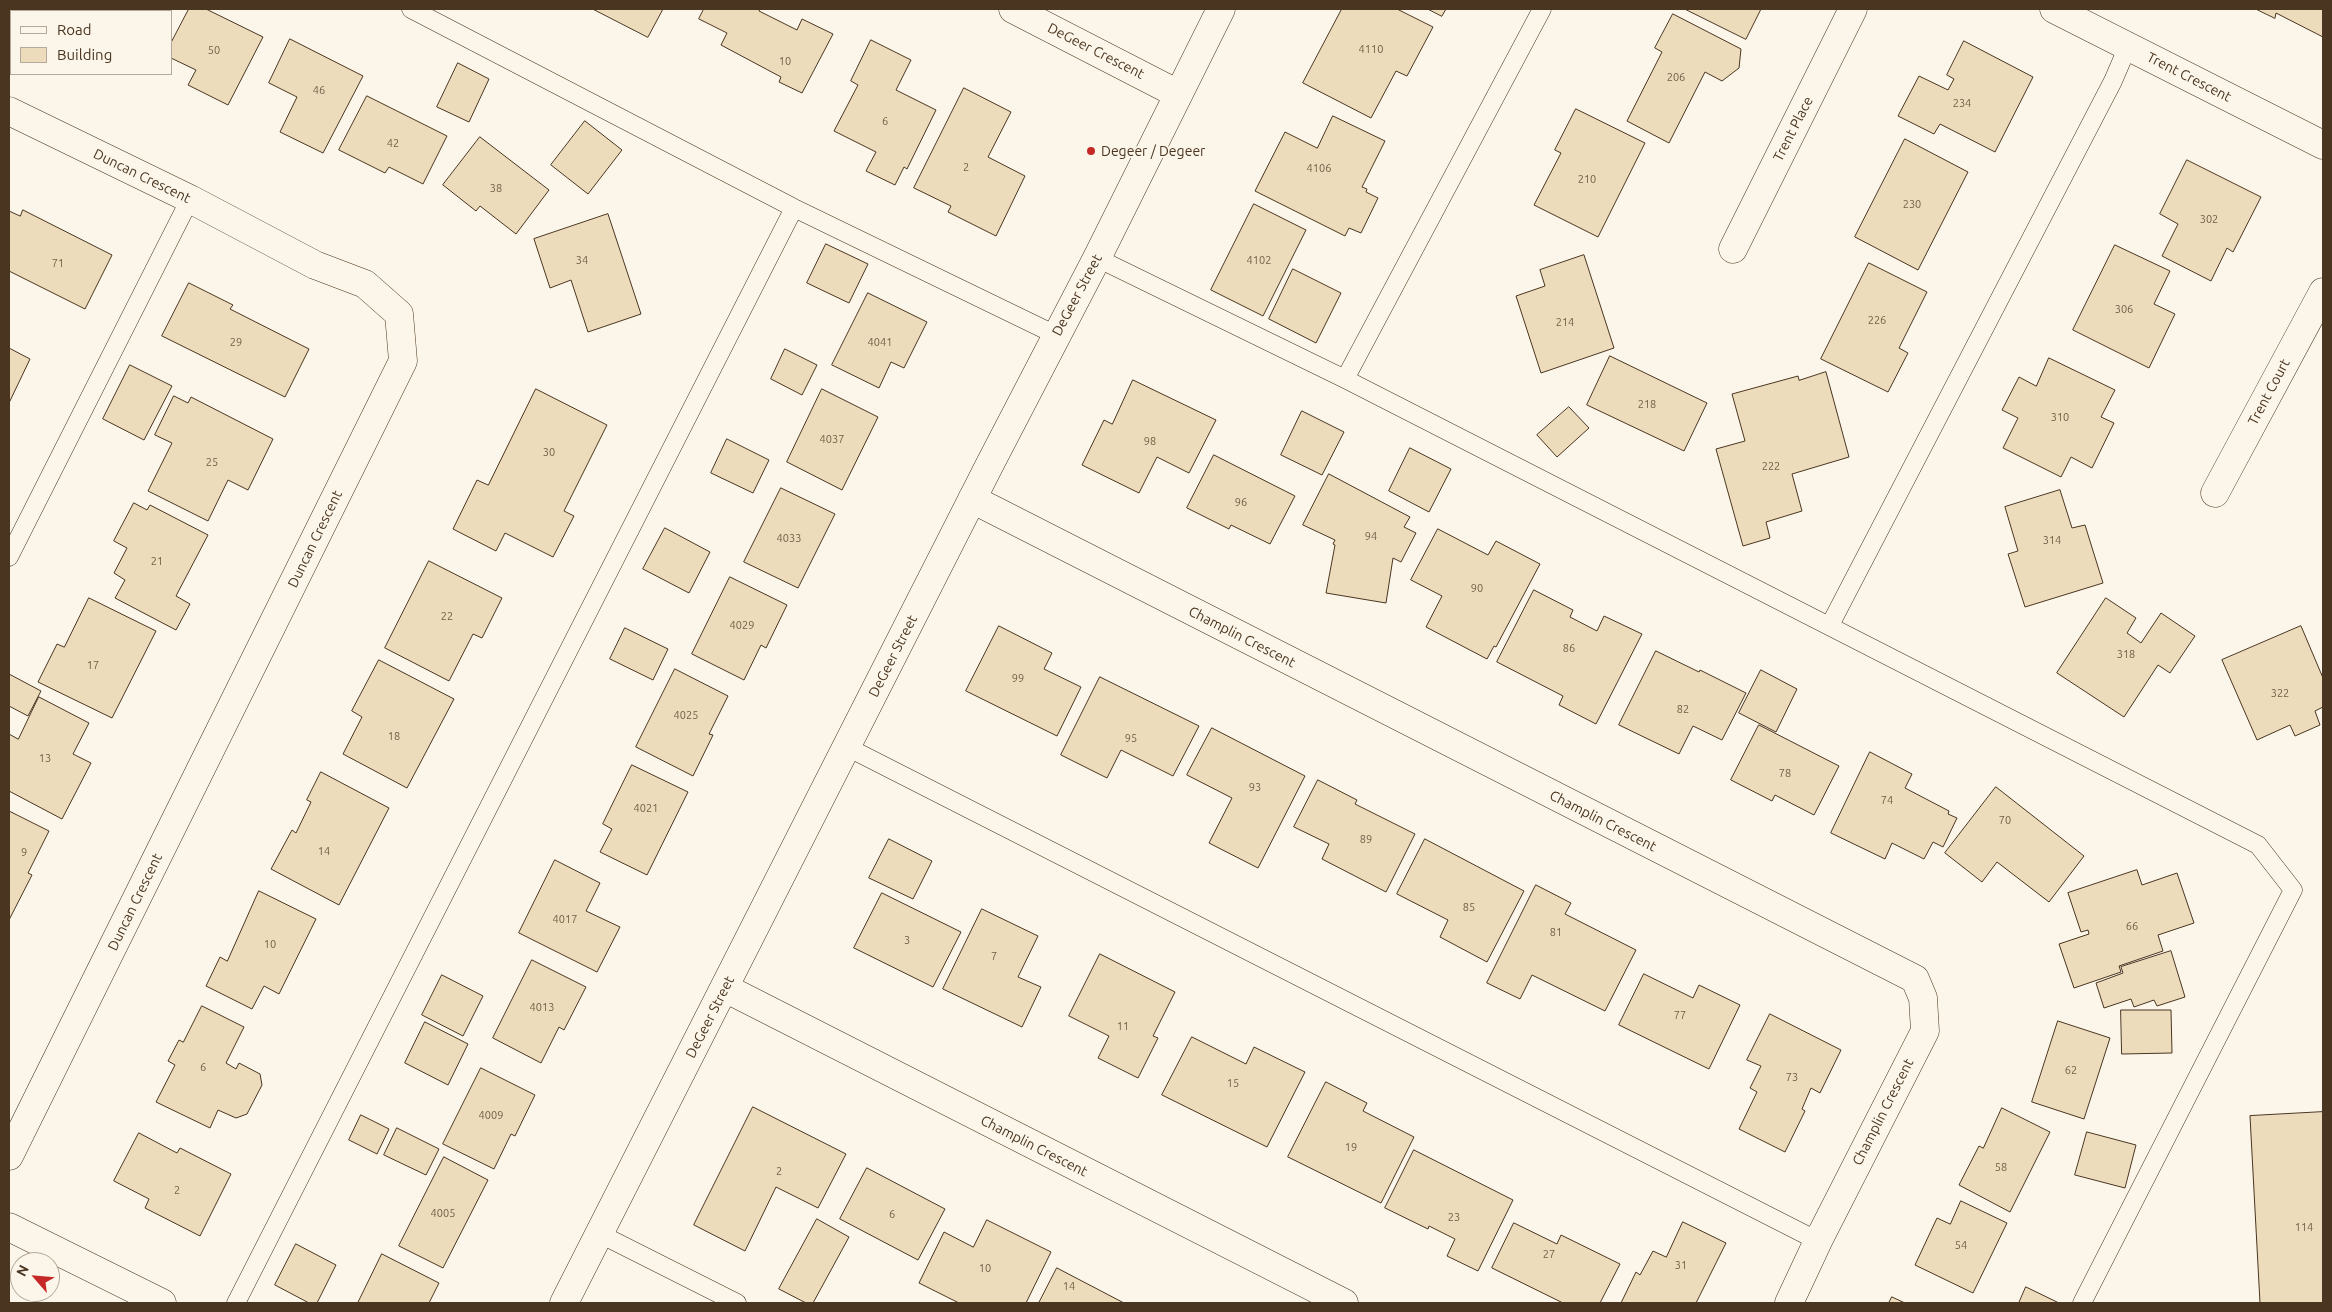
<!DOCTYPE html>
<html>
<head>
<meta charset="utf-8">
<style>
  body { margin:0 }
  #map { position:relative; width:2332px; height:1312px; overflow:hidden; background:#fbf6e9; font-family:Ubuntu,sans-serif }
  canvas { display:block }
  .frame { position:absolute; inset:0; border:10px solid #4a3520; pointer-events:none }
  .legend { position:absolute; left:10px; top:10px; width:162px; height:65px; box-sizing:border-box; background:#fbf6e9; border:1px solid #b4a999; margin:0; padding:6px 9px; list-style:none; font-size:15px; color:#4a3520 }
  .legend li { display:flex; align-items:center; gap:10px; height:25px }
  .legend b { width:25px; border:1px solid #b4a999 }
  .north { position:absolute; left:10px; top:1252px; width:50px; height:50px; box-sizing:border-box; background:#fbf6e9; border:1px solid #b4a999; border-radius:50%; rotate:297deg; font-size:14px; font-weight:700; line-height:20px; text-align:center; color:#4a3520 }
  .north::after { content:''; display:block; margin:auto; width:18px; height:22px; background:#c62828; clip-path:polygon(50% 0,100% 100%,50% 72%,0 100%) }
</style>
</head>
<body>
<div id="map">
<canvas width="2332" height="1312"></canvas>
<div class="frame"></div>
<ul class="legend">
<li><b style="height:6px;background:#fbf6e9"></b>Road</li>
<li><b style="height:14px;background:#ecdcbc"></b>Building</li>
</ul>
<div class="north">N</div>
</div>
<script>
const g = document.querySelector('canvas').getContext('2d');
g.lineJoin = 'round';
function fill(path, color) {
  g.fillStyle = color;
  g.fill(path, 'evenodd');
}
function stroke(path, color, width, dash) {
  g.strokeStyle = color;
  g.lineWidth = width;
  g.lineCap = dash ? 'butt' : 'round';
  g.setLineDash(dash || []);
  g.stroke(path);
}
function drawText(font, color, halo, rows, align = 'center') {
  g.font = font + ' Ubuntu,sans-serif';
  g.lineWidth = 4;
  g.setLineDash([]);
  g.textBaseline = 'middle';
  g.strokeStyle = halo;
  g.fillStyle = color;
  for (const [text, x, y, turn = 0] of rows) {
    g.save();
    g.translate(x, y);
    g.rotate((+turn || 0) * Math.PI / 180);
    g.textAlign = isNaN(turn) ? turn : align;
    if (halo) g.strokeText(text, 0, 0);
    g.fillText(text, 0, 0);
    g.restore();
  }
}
const building = new Path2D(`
  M70,9H154L159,11H68Z
  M189,9H206L263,37L228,105L188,85L196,70L171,58V43Z
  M593,9H663L648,37Z
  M704,9H760L759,11L797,30L802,19L833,34L802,93L779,82L781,77L721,45L727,33L699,19Z
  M1342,9H1397L1433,27L1407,76L1396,71L1371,118L1303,83Z
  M1428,9H1446L1442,16Z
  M1685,9H1761L1746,39Z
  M2256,9H2323V37L2276,13L2275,18Z
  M1673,14L1741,49L1739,68L1722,81L1705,72L1669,143L1627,121L1662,52L1655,48Z
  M290,39L363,76L323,153L280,132L297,97L269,83Z
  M871,40L911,60L896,90L936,110L907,169L904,167L895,185L866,171L876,152L834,131L858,85L851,81Z
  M1964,41L2033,77L1995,152L1940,124L1934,134L1898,116L1919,76L1948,90L1954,79L1947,75Z
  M458,63L489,79L469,122L437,107Z
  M964,88L1011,112L988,157L1025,176L996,236L948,212L951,206L914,188Z
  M367,96L447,136L423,184L389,167L385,173L339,150Z
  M1576,109L1645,143L1598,237L1534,205L1561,153L1555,150Z
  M1333,116L1385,141L1362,187L1367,189L1366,192L1378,198L1361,233L1349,228L1345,236L1255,191L1285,132L1317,148Z
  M585,121L622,150L588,194L551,165Z
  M480,137L549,190L516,234L480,206L476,211L443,185Z
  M1905,139L1968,172L1918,270L1855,237Z
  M2187,160L2261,197L2233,252L2227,248L2211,281L2162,256L2178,224L2160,214Z
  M1254,204L1306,230L1263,316L1211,290Z
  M23,210L112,255L85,309L9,271V211L20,216Z
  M608,214L641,314L588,332L571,280L550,288L534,239Z
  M826,244L868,264L849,303L807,283Z
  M2115,245L2170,271L2154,304L2175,314L2149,368L2073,330Z
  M1584,255L1614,348L1541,373L1516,296L1545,286L1540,270Z
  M1869,263L1927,292L1899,348L1908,353L1888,392L1821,359Z
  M1293,269L1341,293L1316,343L1269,319Z
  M189,283L233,305L230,309L309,349L285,397L162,336Z
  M868,293L927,322L904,368L891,362L879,388L832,365Z
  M9,348L30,359L9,403Z
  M785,349L817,365L802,395L771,379Z
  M1610,356L1707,403L1684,451L1587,405Z
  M2049,358L2115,390L2101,417L2114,423L2092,468L2071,457L2061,477L2003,448L2018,418L2002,410L2019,377L2036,386Z
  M130,365L172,386L144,440L103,419Z
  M1826,372L1849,457L1792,474L1802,511L1766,522L1770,538L1743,546L1716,449L1745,441L1732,394L1798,376L1799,380Z
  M1133,380L1216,420L1189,473L1157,457L1139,493L1082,465L1104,420L1112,424Z
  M536,389L607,425L564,511L574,516L553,557L505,533L496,551L453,529L477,480L488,485Z
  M822,389L878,417L842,490L787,462Z
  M174,396L188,403L191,397L273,439L248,490L228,480L208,521L148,491L172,443L155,435Z
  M1569,407L1589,428L1557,457L1537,435Z
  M1302,411L1344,432L1322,475L1281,455Z
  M727,439L769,460L753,493L711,473Z
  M1410,448L1451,469L1429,512L1389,491Z
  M1214,455L1295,496L1270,544L1231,525L1229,529L1187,508Z
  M1329,474L1410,517L1404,527L1416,533L1401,562L1393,558L1386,603L1326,593L1335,545L1333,544L1335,540L1303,525Z
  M781,488L835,514L798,588L744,562Z
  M2060,490L2072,528L2085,525L2103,583L2025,607L2008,554L2018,551L2005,507Z
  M134,503L147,510L150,505L208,535L176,596L190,604L176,630L115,598L125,580L114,573L127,548L114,541Z
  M665,528L710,552L689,593L643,569Z
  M1438,529L1488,555L1496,541L1540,564L1496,647L1494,646L1487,659L1426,627L1442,596L1411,580Z
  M429,561L502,598L482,638L473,634L449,681L385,648Z
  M730,577L787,605L766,648L761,645L744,680L692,654Z
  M1534,590L1573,610L1570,617L1597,631L1604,616L1642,634L1596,724L1559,705L1563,696L1497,662Z
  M89,598L156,631L112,718L38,682L57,644L64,647Z
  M2106,598L2136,618L2127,633L2141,643L2161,613L2195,636L2170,673L2158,665L2124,717L2057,673Z
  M999,626L1052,653L1044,669L1081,687L1057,736L966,691Z
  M2301,626L2323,678V707L2315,711L2320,725L2295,736L2290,725L2257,740L2222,660Z
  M625,628L668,649L653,680L610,659Z
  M1656,651L1699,672L1700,670L1746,693L1722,740L1693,726L1679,754L1619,725Z
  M379,660L454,699L407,788L343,754L362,717L352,711Z
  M675,669L728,696L709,734L713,735L693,776L636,747Z
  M1761,670L1797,689L1776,732L1739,713Z
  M9,674L41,691L28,716L9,706Z
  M1100,677L1199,726L1173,776L1121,750L1107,778L1061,755Z
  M39,697L89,723L73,754L91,763L62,819L9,791V734L18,739Z
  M1759,725L1839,766L1814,815L1775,795L1772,801L1731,780Z
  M1212,728L1305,776L1258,868L1209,843L1232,798L1187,775Z
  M1870,752L1912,774L1905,788L1949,811L1948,814L1957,818L1943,847L1933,842L1924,859L1892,843L1885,859L1831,833Z
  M632,765L688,792L647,875L600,852L612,829L603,824Z
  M321,772L389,808L339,905L271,869L292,830L296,833L311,802L307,800Z
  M1318,780L1357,800L1355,804L1415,834L1386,892L1322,859L1329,844L1294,827Z
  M1996,787L2084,856L2049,902L1997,862L1982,882L1945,853Z
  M9,811L49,831L28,873L32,875L9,920Z
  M889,839L932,861L913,899L869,878Z
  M1425,839L1524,891L1487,962L1440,937L1448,920L1397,894Z
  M555,860L600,883L586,911L620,927L597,972L519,933Z
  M2137,870L2142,885L2177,873L2194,923L2158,935L2163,951L2119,966L2121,972L2074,988L2059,944L2089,934L2088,930L2081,932L2068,893Z
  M1536,885L1571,903L1565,914L1636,950L1605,1011L1532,975L1520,999L1487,983Z
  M259,891L316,919L279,994L264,986L252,1009L206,986L220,957L227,961Z
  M882,893L961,932L933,987L854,948Z
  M982,909L1038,936L1018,977L1041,987L1022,1027L943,989Z
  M2171,951L2185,997L2157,1006L2154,1000L2134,1007L2131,999L2104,1008L2096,983L2123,973L2121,967Z
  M1100,954L1175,992L1153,1036L1158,1038L1138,1078L1098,1058L1109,1036L1069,1016Z
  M532,960L586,987L564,1030L559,1027L541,1063L493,1038Z
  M1644,974L1693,998L1699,985L1740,1005L1709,1069L1619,1025Z
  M442,975L483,996L463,1036L422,1015Z
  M202,1006L244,1027L226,1063L236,1069L239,1063L260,1074L262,1085L247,1114L236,1118L218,1110L210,1128L156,1102L175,1065L168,1061L179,1040L183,1042Z
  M2121,1010H2171L2172,1053L2122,1054Z
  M1770,1014L1841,1050L1820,1093L1811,1088L1802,1109L1805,1111L1785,1152L1739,1129L1757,1092L1750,1088L1761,1066L1747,1060Z
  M2058,1021L2110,1038L2084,1119L2032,1102Z
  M425,1022L468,1044L448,1085L405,1063Z
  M1192,1037L1246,1064L1254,1047L1305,1072L1267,1147L1162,1095Z
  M481,1068L535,1095L515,1136L511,1134L494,1169L443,1144Z
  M1326,1082L1367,1103L1363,1111L1414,1137L1381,1203L1288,1157Z
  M753,1107L846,1154L818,1208L776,1187L745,1251L694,1225Z
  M2002,1108L2050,1132L2010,1212L1959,1185L1979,1146L1983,1148Z
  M2323,1112V1303H2260L2250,1116Z
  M361,1115L389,1129L377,1154L349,1140Z
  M397,1128L439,1149L426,1175L384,1155Z
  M2087,1132L2136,1145L2125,1188L2075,1175Z
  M139,1133L177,1153L180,1148L231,1174L200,1236L145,1208L149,1199L114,1181Z
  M1414,1150L1513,1200L1478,1271L1447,1256L1455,1239L1429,1226L1428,1229L1385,1208Z
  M444,1157L488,1180L443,1268L399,1246Z
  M867,1168L945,1209L918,1260L840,1219Z
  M1961,1201L2007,1223L1973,1293L1915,1265L1937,1218L1950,1224Z
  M817,1219L849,1237L813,1303H806L779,1289Z
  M987,1220L1051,1252L1026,1303H959L919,1283L944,1232L973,1247Z
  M1683,1222L1726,1243L1696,1303H1621L1636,1272L1640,1275L1653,1251L1666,1257Z
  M1514,1223L1557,1244L1561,1235L1620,1264L1600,1303H1563L1492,1268Z
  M296,1244L336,1265L317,1303H309L275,1285Z
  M382,1254L439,1283L429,1303H358Z
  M1057,1268L1124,1303H1039Z
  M2026,1287L2059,1303H2019Z
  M1892,1297L1905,1303H1889Z`);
const lane = new Path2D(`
  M411,9L794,208L1056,335
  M1097,258L1345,379L2258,845L2293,890L2082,1303
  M1345,379L1542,9
  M9,557L190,199
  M1830,625L2113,81L2128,46
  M847,747L1818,1241
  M600,1234L737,1303
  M236,1303L794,208`);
const street = new Path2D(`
  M1013,9L1178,94
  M2054,9L2323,145
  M9,111L190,199L315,265L365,284L399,314L403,361L9,1156
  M1733,249L1853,9
  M2215,493L2323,292
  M972,499L1915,979L1923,998L1925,1031L1818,1241L1789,1303
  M725,988L1344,1303
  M564,1303L990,464L1097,258L1221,9`);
const secondary = new Path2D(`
  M9,1227L162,1303`);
const markers = [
  [1091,151,5,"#c62828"]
];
const numberNames = [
  ["4110",1371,49],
  ["50",214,50],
  ["10",785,61],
  ["206",1676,77],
  ["46",319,90],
  ["234",1962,103],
  ["6",885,121],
  ["42",393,143],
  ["2",966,167],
  ["4106",1319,168],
  ["210",1587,179],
  ["38",496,188],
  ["230",1912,204],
  ["302",2209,219],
  ["34",582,260],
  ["4102",1259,260],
  ["71",58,263],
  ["306",2124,309],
  ["226",1877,320],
  ["214",1565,322],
  ["29",236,342],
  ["4041",880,342],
  ["218",1647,404],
  ["310",2060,417],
  ["4037",832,439],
  ["98",1150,441],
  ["30",549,452],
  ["25",212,462],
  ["222",1771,466],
  ["96",1241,502],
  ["94",1371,536],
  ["4033",789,538],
  ["314",2052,540],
  ["21",157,561],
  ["90",1477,588],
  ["22",447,616],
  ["4029",742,625],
  ["86",1569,648],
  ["318",2126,654],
  ["17",93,665],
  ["99",1018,678],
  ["322",2280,693],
  ["82",1683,709],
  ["4025",686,715],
  ["18",394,736],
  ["95",1131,738],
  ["13",45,758],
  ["78",1785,773],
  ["93",1255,787],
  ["74",1887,800],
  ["4021",646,808],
  ["70",2005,820],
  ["89",1366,839],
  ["14",324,851],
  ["9",24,852],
  ["85",1469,907],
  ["4017",565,919],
  ["66",2132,926],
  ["81",1556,932],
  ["3",907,940],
  ["10",270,944],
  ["7",994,956],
  ["4013",542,1007],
  ["77",1680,1015],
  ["11",1123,1026],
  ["6",203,1067],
  ["62",2071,1070],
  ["73",1792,1077],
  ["15",1233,1083],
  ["4009",491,1115],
  ["19",1351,1147],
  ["58",2001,1167],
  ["2",779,1171],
  ["2",177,1190],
  ["4005",443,1213],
  ["6",892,1214],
  ["23",1454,1217],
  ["114",2304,1227],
  ["54",1961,1245],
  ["27",1549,1254],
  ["31",1681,1265],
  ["10",985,1268],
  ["14",1069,1286]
];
const streetNames = [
  ["DeGeer Crescent",1096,51,27],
  ["Trent Crescent",2189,77,27],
  ["Trent Place",1793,129,-63],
  ["Duncan Crescent",142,176,26],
  ["DeGeer Street",1077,295,-62],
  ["Trent Court",2269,392,-62],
  ["Duncan Crescent",315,539,-64],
  ["Champlin Crescent",1242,637,27],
  ["DeGeer Street",893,656,-63],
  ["Champlin Crescent",1603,821,27],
  ["Duncan Crescent",135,902,-64],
  ["DeGeer Street",710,1017,-63],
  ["Champlin Crescent",1883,1112,-63],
  ["Champlin Crescent",1034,1146,27]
];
const poiNames = [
  ["Degeer / Degeer",1101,151]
];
fill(building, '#ecdcbc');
stroke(building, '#4a3520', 1);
stroke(lane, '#4a3520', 19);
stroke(street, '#4a3520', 29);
stroke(secondary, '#4a3520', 29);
stroke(lane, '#fbf6e9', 18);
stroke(street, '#fbf6e9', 28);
stroke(secondary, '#fbf6e9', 28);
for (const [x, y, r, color] of markers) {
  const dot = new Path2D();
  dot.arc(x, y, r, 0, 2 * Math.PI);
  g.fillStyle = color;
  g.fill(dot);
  stroke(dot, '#fbf6e9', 2);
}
drawText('11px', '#725f47', null, numberNames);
drawText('14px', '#4a3520', '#fbf6e9', streetNames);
drawText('14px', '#4a3520', '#fbf6e9', poiNames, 'left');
</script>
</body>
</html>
